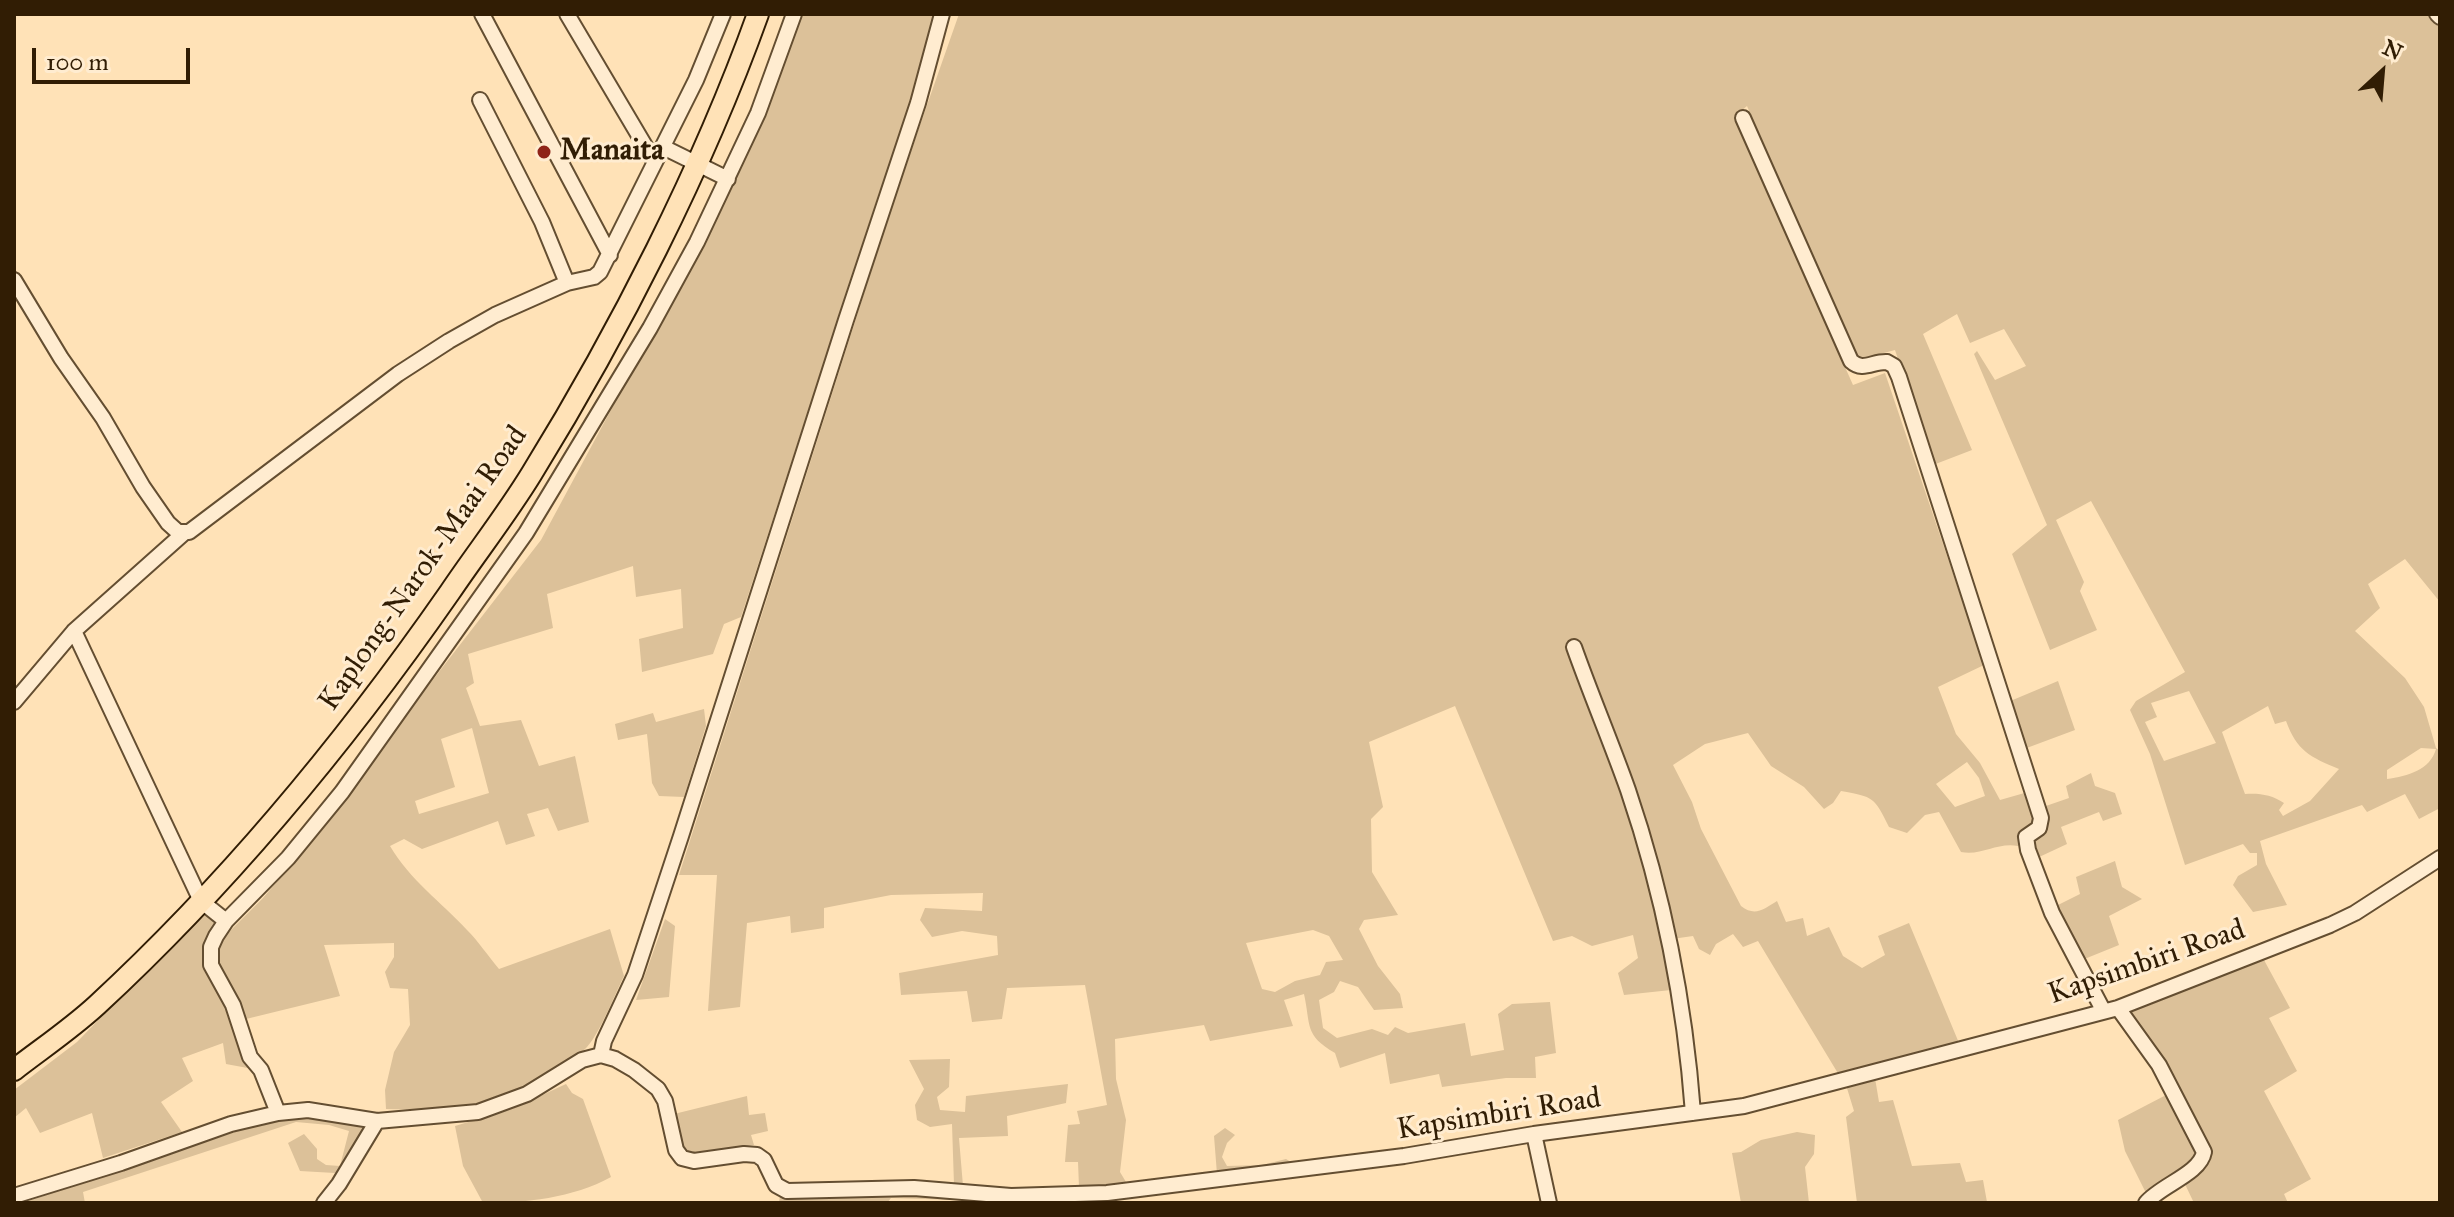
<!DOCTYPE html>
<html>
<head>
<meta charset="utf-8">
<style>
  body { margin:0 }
  #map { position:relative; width:2454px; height:1217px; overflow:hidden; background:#ffe2b7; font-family:"IM FELL Great Primer",serif }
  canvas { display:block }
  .frame { position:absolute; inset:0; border:16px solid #311d04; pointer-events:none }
  .north { position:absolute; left:2342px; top:32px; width:80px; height:80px; -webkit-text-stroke:6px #ffecd0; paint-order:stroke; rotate:26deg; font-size:22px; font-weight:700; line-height:32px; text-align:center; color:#311d04 }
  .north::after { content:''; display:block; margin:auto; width:28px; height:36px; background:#311d04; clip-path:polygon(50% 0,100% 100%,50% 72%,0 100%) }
  .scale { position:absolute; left:32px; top:48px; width:158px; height:36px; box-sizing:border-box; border:4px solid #311d04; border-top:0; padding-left:10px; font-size:24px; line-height:28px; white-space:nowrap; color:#311d04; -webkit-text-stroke:6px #ffecd0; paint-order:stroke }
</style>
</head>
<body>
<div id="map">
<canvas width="2454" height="1217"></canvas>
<div class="frame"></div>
<div class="north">N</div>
<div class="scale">100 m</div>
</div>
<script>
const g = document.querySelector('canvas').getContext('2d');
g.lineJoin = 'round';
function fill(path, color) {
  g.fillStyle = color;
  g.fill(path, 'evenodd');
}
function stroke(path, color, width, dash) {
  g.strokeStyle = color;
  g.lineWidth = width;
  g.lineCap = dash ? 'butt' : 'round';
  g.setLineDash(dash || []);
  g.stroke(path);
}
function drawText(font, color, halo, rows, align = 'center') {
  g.font = font + ' "IM FELL Great Primer",serif';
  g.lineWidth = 6;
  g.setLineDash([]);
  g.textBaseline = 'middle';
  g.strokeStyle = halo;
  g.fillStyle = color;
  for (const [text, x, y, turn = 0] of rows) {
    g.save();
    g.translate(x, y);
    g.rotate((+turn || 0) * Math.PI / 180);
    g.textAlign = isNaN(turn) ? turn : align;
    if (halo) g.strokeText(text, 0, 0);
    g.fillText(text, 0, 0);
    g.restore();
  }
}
const green = new Path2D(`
  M802,14H934L913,98L878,196L741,617L724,624L713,654L642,672L639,639L683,628L681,589L636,597L633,566L547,594L553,628L468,654L474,683L466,688L480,726L521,720L539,766L575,756L589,822L558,831L548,808L527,814L535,836L506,845L498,821L422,849L404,839L390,846C410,880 441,902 467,930C479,942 488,956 499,969L610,929L624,976C615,994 600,1033 587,1047C559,1078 489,1105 447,1109C427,1111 406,1109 386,1109L385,1090L394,1052L410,1025L408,989L390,988L385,972L394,957V943L324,945L340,996L246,1019L215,965L216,950L228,933L263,898L343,804L418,699L541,540L747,157ZM472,728L489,793L419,814L415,801L455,787L441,739Z
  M959,14H2432L2440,22V602L2405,559L2368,584L2380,608L2355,631L2405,678L2424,707L2436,748L2440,751V808L2419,819L2405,794L2367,812L2362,805L2260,841L2266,864L2287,905L2253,912L2233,885L2238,876L2257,865V853H2250L2243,844L2185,865L2150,754L2130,710L2136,701L2185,672L2091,501L2056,520L2084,582L2080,591L2097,630L2050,650L2012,554L2047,525L1974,354L1977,351L1995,380L2026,366L2004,329L1970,343L1957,314L1923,334L1972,450L1933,465L1895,350L1865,358L1853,353L1747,106L1734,117L1853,385L1885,373L1984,665L1938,687L1956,734L1980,763L2000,800L2028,792L2036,826L2024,834L2018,846C1997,842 1982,856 1961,852L1939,812L1925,815L1907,833L1889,827C1874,797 1874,797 1841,791L1833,803L1824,809L1804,787L1771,766L1748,733L1705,744L1673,765L1692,802L1701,829L1741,906C1755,917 1764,909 1777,901L1786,922L1803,918L1807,936L1829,927L1843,956L1862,968L1885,955L1878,936L1909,923L1959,1043L1839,1075L1758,941L1743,947L1733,934L1716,944L1710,955L1699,949L1693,936L1672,939L1637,835L1664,941L1671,990L1624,995L1618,973L1638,958L1633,935L1592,946L1572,936L1553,941L1455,706L1369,742L1383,807L1371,819L1372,872L1398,915L1364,920L1359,929L1378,966L1400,994L1403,1008L1374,1010L1358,987L1340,981L1334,992L1319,1000L1323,1028L1337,1038L1372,1029L1388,1035L1395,1027L1408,1033L1465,1023L1471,1056L1504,1050L1498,1014L1512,1004L1550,1002L1556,1053L1535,1057L1536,1078H1506L1442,1087L1439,1074L1390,1084L1385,1053L1340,1068L1335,1053C1304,1035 1311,1026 1304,994L1284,1000L1293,1026L1210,1041L1204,1025L1115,1039L1116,1079L1126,1120L1120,1172L1126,1182L1103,1187H1079L1078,1162H1065L1068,1125L1080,1124L1077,1111L1107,1105L1085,985L1007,988L1002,1019L972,1022L967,991L901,995L899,973L998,955L997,936L962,931L932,937L920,920L925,908L982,911L983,893L891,895L824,908V928L791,933L790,916L747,923L740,1007L708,1011L717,875H679L895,196ZM2189,691L2216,743L2164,761L2145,722L2157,717L2151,703ZM2268,706L2275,724L2286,721C2297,751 2310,757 2339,769L2310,801L2283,816L2279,810L2284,803C2272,795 2260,793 2245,794L2222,732ZM2421,748L2436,749C2430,770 2408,776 2387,779V770ZM1967,762L1979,778L1985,796L1955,807L1936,784ZM1313,930L1329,936L1343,960L1326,962L1320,975L1295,981L1275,992L1262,989L1246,943Z
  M2058,681L2075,730L2024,749L2008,702Z
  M704,709L706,726L684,797L659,796L652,783L647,734L618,740L615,724L653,713L656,722Z
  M2091,773L2095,786L2115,793L2122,814L2103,821L2099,812L2061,827L2067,844L2037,858L2032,838L2043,807L2069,798L2066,786Z
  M2115,861L2122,887L2142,899L2109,916L2119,945L2082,960L2054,907L2080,894L2076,877Z
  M203,912L218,925L205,968L231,1016L240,1051L253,1069L226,1064L223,1043L182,1058L193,1081L161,1102L182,1132L103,1158L92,1113L40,1133L26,1108L14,1118V1090L77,1042Z
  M665,919L675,926L669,997L636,1000Z
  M2264,960L2290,1008L2269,1018L2297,1071L2264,1091L2311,1179L2284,1194L2288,1203H2194L2183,1180C2196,1173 2208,1169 2210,1153L2129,1011Z
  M950,1059L949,1087L937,1097L940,1110L965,1112L966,1096L1068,1084L1066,1103L1007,1116L1008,1136L959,1138L963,1186L954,1185L952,1124L930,1127L917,1120L915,1105L924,1089L909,1060Z
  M1875,1078L1879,1102L1893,1100L1912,1166L1960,1163L1966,1182L1983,1180L1987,1202L2029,1203H1857L1846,1117L1854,1111L1846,1085Z
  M566,1084L572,1093L583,1099L611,1177C573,1198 525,1203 483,1203L463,1166L455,1126L512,1109Z
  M2168,1094L2200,1153L2194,1165L2146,1193L2125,1151L2118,1120Z
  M747,1096L749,1115L765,1113L768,1131L751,1135L754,1145L690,1155L683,1150L674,1114Z
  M325,1115L352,1122L363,1129L359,1144L319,1201L335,1173L300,1171L288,1143L304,1134L317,1149V1159L326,1165L340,1166L349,1131L329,1125L296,1122L83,1192L85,1203H22L280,1117Z
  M1225,1128L1235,1135L1227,1143L1222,1157L1227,1166L1262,1165L1286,1159L1296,1165L1217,1174L1214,1136Z
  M1797,1132L1815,1135L1814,1154L1805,1167L1809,1203H1741L1732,1153L1741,1152L1761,1140Z
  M780,1195L957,1196L958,1200L891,1198L887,1203H779Z`);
const minor = new Path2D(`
  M482,14L610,255
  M567,14L654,161
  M2437,14L2440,17
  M480,100L542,222L567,283
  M1743,118L1851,361C1863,372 1873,361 1887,362L1894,366L1899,377L2041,818L2039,828L2026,837L2028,850L2052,913L2103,1010
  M663,147L728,179
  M14,280L61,358L103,418L143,487L168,523L178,532H189L398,374L449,341L495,315L567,283L594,277L600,272L696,80L723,14
  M74,631L201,901L226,921
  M1574,647C1591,695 1611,742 1628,790C1663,893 1685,1004 1693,1113
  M14,702L74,631L184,533
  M2118,1008L2159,1065L2204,1152C2200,1174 2161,1185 2146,1203
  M601,1055L604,1041L635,975L681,836L846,320L918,103L942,14
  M278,1113L261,1070L250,1057L233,1005L211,965V947L216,936L226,921L288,858L342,792L526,533L650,328L697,242L758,113L794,14
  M1534,1134L1549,1203
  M14,1196L121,1163L231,1124L278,1113L308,1110L377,1121L478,1112L527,1094L582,1060L601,1055L615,1059L634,1070L658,1089L665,1101L676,1150L682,1158L694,1161L744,1154L757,1155L764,1160L776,1185L787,1191L914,1188L1011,1196L1107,1193L1404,1156L1534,1134L1744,1106L2118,1008L2330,925L2355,913L2440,858
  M324,1203L339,1184L377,1121`);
const highway = new Path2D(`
  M14,1070C41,1049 71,1029 97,1005C230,882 347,740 450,592C477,552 507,514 532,473C619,332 702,170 758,14`);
const markers = [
  [544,152,8,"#8f2418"]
];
const poiNames = [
  ["Manaita",560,152]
];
const streetNames = [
  ["Kaplong-Narok-Maai Road",424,569,-55],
  ["Kapsimbiri Road",2147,963,-19],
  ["Kapsimbiri Road",1499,1115,-9]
];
fill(green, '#dcc199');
stroke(minor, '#644e31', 18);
stroke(highway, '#311d04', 24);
stroke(minor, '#ffecd0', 14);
stroke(highway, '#ffe2b7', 20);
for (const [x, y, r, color] of markers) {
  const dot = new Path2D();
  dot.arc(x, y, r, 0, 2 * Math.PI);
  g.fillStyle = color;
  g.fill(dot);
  stroke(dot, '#ffecd0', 3);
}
drawText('bold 30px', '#311d04', '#ffecd0', poiNames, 'left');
drawText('30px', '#311d04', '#ffecd0', streetNames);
</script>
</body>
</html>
